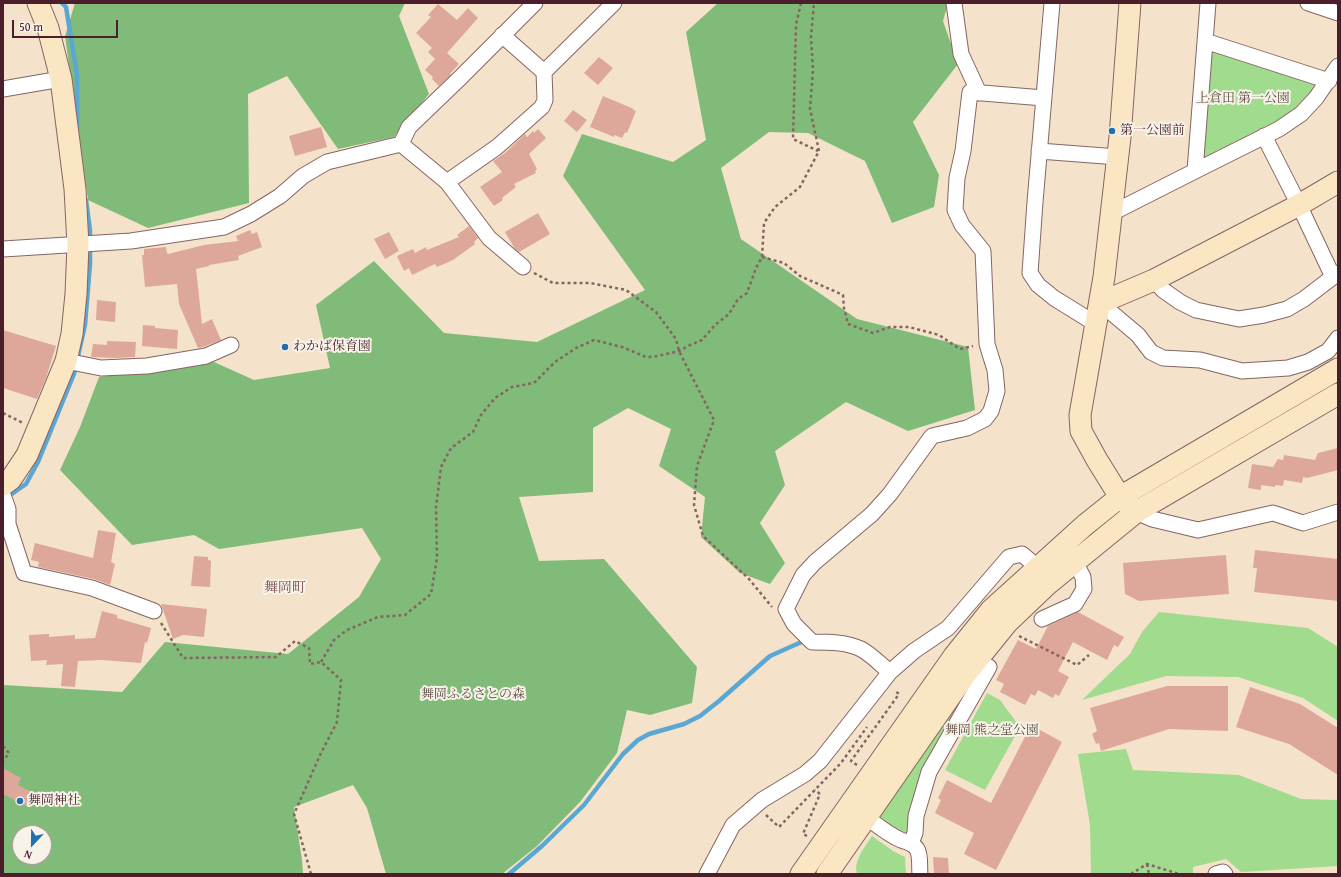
<!DOCTYPE html>
<html>
<head>
<meta charset="utf-8">
<style>
  body { margin:0 }
  #map { position:relative; width:1341px; height:877px; overflow:hidden; background:#f4e3ca; font-family:"Gentium Book Plus",serif }
  canvas { display:block }
  .frame { position:absolute; inset:0; border:4px solid #4a1f2b; pointer-events:none }
  .north { position:absolute; left:12px; top:825px; width:40px; height:40px; box-sizing:border-box; background:#f7f3e8; border:1px solid #b29e9c; border-radius:50%; rotate:202deg; font-size:11px; font-weight:700; line-height:16px; text-align:center; color:#4a1f2b }
  .north::after { content:''; display:block; margin:auto; width:14px; height:18px; background:#1f6fb2; clip-path:polygon(50% 0,100% 100%,50% 72%,0 100%) }
  .scale { position:absolute; left:12px; top:20px; width:106px; height:18px; box-sizing:border-box; border:2px solid #4a1f2b; border-top:0; padding-left:5px; font-size:12px; line-height:14px; white-space:nowrap; color:#4a1f2b; -webkit-text-stroke:3px #f7f3e8; paint-order:stroke }
</style>
</head>
<body>
<div id="map">
<canvas width="1341" height="877"></canvas>
<div class="frame"></div>
<div class="north">N</div>
<div class="scale">50 m</div>
</div>
<script>
const g = document.querySelector('canvas').getContext('2d');
g.lineJoin = 'round';
function fill(path, color) {
  g.fillStyle = color;
  g.fill(path, 'evenodd');
}
function stroke(path, color, width, dash) {
  g.strokeStyle = color;
  g.lineWidth = width;
  g.lineCap = dash ? 'butt' : 'round';
  g.setLineDash(dash || []);
  g.stroke(path);
}
function drawText(font, color, halo, rows, align = 'center') {
  g.font = font + ' "Gentium Book Plus","Noto Serif JP",serif';
  g.lineWidth = 4;
  g.setLineDash([]);
  g.textBaseline = 'middle';
  g.strokeStyle = halo;
  g.fillStyle = color;
  for (const [text, x, y, turn = 0] of rows) {
    g.save();
    g.translate(x, y);
    g.rotate((+turn || 0) * Math.PI / 180);
    g.textAlign = isNaN(turn) ? turn : align;
    if (halo) g.strokeText(text, 0, 0);
    g.fillText(text, 0, 0);
    g.restore();
  }
}
const green = new Path2D(`
  M1214,50L1315,82L1316,89L1296,111L1276,125L1208,159L1202,155L1209,54Z
  M1159,612L1308,628L1338,647V721L1303,698L1238,677L1166,676L1082,700L1130,654L1142,632Z
  M987,693L1000,700L1020,727L985,790L945,770Z
  M960,700L917,784L913,801L909,831L901,833L882,820L880,815Z
  M1126,749L1133,770L1239,775L1301,799L1338,800V866L1241,872L1226,859L1193,867V874H1091L1090,825L1078,754Z
  M872,836L893,851L905,857L906,874H857C853,861 865,847 872,836Z`);
const forest = new Path2D(`
  M75,3H405L399,16L429,94L394,137L338,149L287,76L248,94L249,203L148,228L88,200L65,36Z
  M718,3H948L943,21L958,64L913,122L939,175L934,207L892,223L865,161L808,133L769,132L721,168L741,239L857,319L968,347L975,410L908,431L846,402L775,451L785,485L760,523L785,563L770,584L740,573L701,537L705,497L659,466L671,429L628,408L593,428V492L519,497L539,561L604,559L697,667L692,703L650,715L627,710L617,753L580,802L537,846L502,874H386L367,808L353,785L294,807L302,860L303,874H3V685L122,692L165,642L288,654L359,597L381,559L362,528L219,549L194,535L132,545L60,470L80,427L99,377L214,362L254,380L330,368L316,305L374,261L444,333L537,342L645,290L563,176L582,134L673,162L706,140L686,32ZM20,833H44V857H20Z`);
const stream = new Path2D(`
  M62,3L66,7L77,75V127
  M6,498L26,484L38,462L74,374L85,325L90,264V230L86,200
  M509,874L542,846L584,805L623,754L638,740L649,734L684,724L700,716L719,701L770,656L806,640`);
const building = new Path2D(`
  M438,4L457,20L468,8L478,18L447,53L459,64L450,74L451,75L439,86L432,79L433,77L425,70L435,59L428,52L432,48L416,33L431,17L428,15Z
  M599,57L613,68L598,85L584,73Z
  M603,96L634,109L633,110L636,111L627,133L625,132L622,138L614,135V137L590,127Z
  M573,110L587,120L577,132L564,121Z
  M321,127L327,147L295,156L289,136Z
  M538,129L546,138L529,154L537,169L535,171L536,173L514,184L516,187L502,198L503,200L494,206L480,187L502,172L493,161L505,153L525,134L527,137L533,131L534,133Z
  M538,213L550,234L519,252L515,249L505,232Z
  M469,226L478,238L474,242L475,244L453,260L437,267L435,264L412,275L409,268L404,271L397,256L413,249L415,253L426,247L427,250L459,237L457,235Z
  M250,230L252,234L257,232L262,247L238,256L239,260L209,265V266L196,269L202,324L212,319L221,340L203,347L198,348L179,304L177,284L145,287L142,255H144V249L166,247L167,253L168,254L204,245L238,241L236,236Z
  M389,232L399,251L385,259L374,239Z
  M97,300L116,302L115,322L96,320Z
  M143,325L155,326V328L178,330L177,349L142,346Z
  M3,330L56,346L46,378L37,399L3,388Z
  M107,341L136,342L135,357L115,358L91,357L93,344L107,345Z
  M1338,448V470L1307,478L1303,477L1302,483L1284,480L1283,486L1275,485V487L1261,485V490L1248,488L1252,464L1273,467L1278,459L1283,460L1284,455L1315,460L1318,453Z
  M98,530L116,533L111,562L115,564L110,585L94,579L38,567L39,562L31,560L35,543L93,558Z
  M1255,550L1338,559V601L1254,592L1257,568H1253Z
  M1226,555L1229,594L1139,601L1125,594L1123,563Z
  M194,556L208,557V560L211,561L210,587L191,586Z
  M161,604L207,609L204,637L183,635L173,639Z
  M102,611L117,615V618L151,628L147,643L145,642L141,663L102,660L78,661L75,687L61,686L63,664L46,665L47,660L31,661L29,635L49,634V637L75,635V639L95,638Z
  M1078,612L1124,637L1118,647L1114,645L1107,660L1073,642L1058,671L1069,677L1059,696L1055,694L1053,698L1038,690L1035,696L1031,694L1025,705L1000,692L1004,684L996,680L1018,640L1036,649L1048,626Z
  M1167,686H1228V731L1169,729L1101,751L1099,743L1096,744L1092,734L1097,731L1090,708Z
  M1250,687L1300,704L1338,728V775L1289,744L1236,727Z
  M1031,725L1062,742L996,870L964,854L974,833L935,813L941,800L938,798L947,780L991,803Z
  M3,768L21,778L18,785L36,794L29,807L3,794Z
  M933,857L948,858L949,874H934Z`);
const path = new Path2D(`
  M801,3L796,25L793,139L818,151
  M762,257L784,263L800,276L843,295L844,308L848,324L873,333L890,327H909L939,335L960,349L973,346
  M534,273L553,283H590L626,290L656,312L676,339L679,351L714,420L697,466L694,505L703,536L749,579L772,607
  M3,413L23,423
  M161,623L183,658L276,657L295,641L309,648L310,664L321,662
  M1019,636L1077,665L1089,655
  M321,662L334,640L347,630L378,617L405,615L431,594L437,558L436,507L441,467L451,448L473,432L481,415L495,398L512,387L534,383L555,362L576,348L594,340L622,347L646,357H653L679,351L690,345L702,340L715,325L729,314L738,299L747,293L756,268L762,257L764,223L775,207L800,187L819,151L810,109L813,70L811,37L814,3
  M3,746L9,753L3,761
  M857,765L851,761L899,694L894,690
  M766,815L779,827L841,763L867,727
  M807,836L803,834L820,794L815,790
  M1147,864L1149,874
  M311,874L294,814L321,753L337,722L341,680L321,662
  M1131,874L1147,864L1179,874`);
const street = new Path2D(`
  M954,3L961,54L979,93
  M1052,3L1035,202L1030,273L1038,285L1054,298L1096,324
  M1308,3L1338,13
  M502,35L544,72L614,3
  M1205,41L1329,81
  M3,89L61,79
  M1264,136L1299,205L1333,277
  M401,144L447,182L489,238L523,267
  M1039,151L1118,157
  M1195,171L1279,129L1301,114L1316,98L1338,66
  M447,182L497,147L542,107L545,100L544,72
  M1112,213L1195,171L1208,3
  M3,249L131,241L224,227L251,214L280,196L303,176L327,162L401,144L409,127L460,78L535,3
  M1154,280L1163,290L1180,302L1196,310L1239,319L1264,315L1287,309L1304,299L1338,273
  M1100,303L1138,335L1151,352L1163,358L1200,360L1242,371L1288,368L1308,362L1328,351L1338,338
  M66,361L101,368L147,366L206,356L231,345
  M3,495L8,509V524L24,573L92,588L154,611
  M1136,512L1152,519L1198,530L1273,513L1303,523L1338,512
  M1042,619L1075,604L1084,589L1083,577L1075,562
  M890,672C881,665 872,655 861,649C846,642 829,642 812,642L794,624L786,609L803,575L815,562L872,514L890,494L932,436L967,428L985,419L991,411L997,391L995,370L987,344L983,251L962,225L955,210L957,178L963,151L970,92L1044,98
  M866,817C877,825 889,835 901,840C907,842 913,843 917,849C921,856 919,866 920,874
  M911,843L915,833L916,816L929,772L989,667
  M707,874L733,825L762,800L805,774L820,761L890,672L914,651L948,628L1009,557L1022,554L1037,567
  M1216,874L1223,872L1225,874`);
const secondary = new Path2D(`
  M1100,303L1154,280L1299,205L1338,182
  M3,485L11,479L27,455L66,361L72,334L76,294L78,245L75,189L61,79L48,28L38,3
  M1130,506L1120,497L1097,460L1081,431L1080,415L1104,277L1120,137L1130,3
  M801,874L954,656L991,610L1085,525L1120,497L1338,369
  M827,874L965,675L1007,623L1049,583L1136,512L1338,394`);
const markers = [
  [1112,131,4,"#1f6fb2"],
  [285,347,4,"#1f6fb2"],
  [20,801,4,"#1f6fb2"]
];
const parkNames = [
  ["上倉田 第一公園",1243,99],
  ["舞岡ふるさとの森",473,695],
  ["舞岡 熊之堂公園",992,731]
];
const poiNames = [
  ["第一公園前",1120,131],
  ["わかば保育園",293,347],
  ["舞岡神社",28,801]
];
const neighbourhoodNames = [
  ["舞岡町",285,588]
];
fill(green, '#a1db8e');
fill(forest, '#80bb79');
stroke(stream, '#5aa7d3', 4.5);
fill(building, '#dda899');
stroke(street, '#866463', 17);
stroke(secondary, '#866463', 23);
stroke(path, '#866463', 2.5, [3, 3]);
stroke(street, '#fff', 15);
stroke(secondary, '#fbe6c4', 21);
for (const [x, y, r, color] of markers) {
  const dot = new Path2D();
  dot.arc(x, y, r, 0, 2 * Math.PI);
  g.fillStyle = color;
  g.fill(dot);
  stroke(dot, '#f7f3e8', 1.5);
}
drawText('13px', '#604e44', '#f7f3e8', parkNames);
drawText('13px', '#4a1f2b', '#f7f3e8', poiNames, 'left');
drawText('14px', '#7d4f52', '#f7f3e8', neighbourhoodNames);
</script>
</body>
</html>
